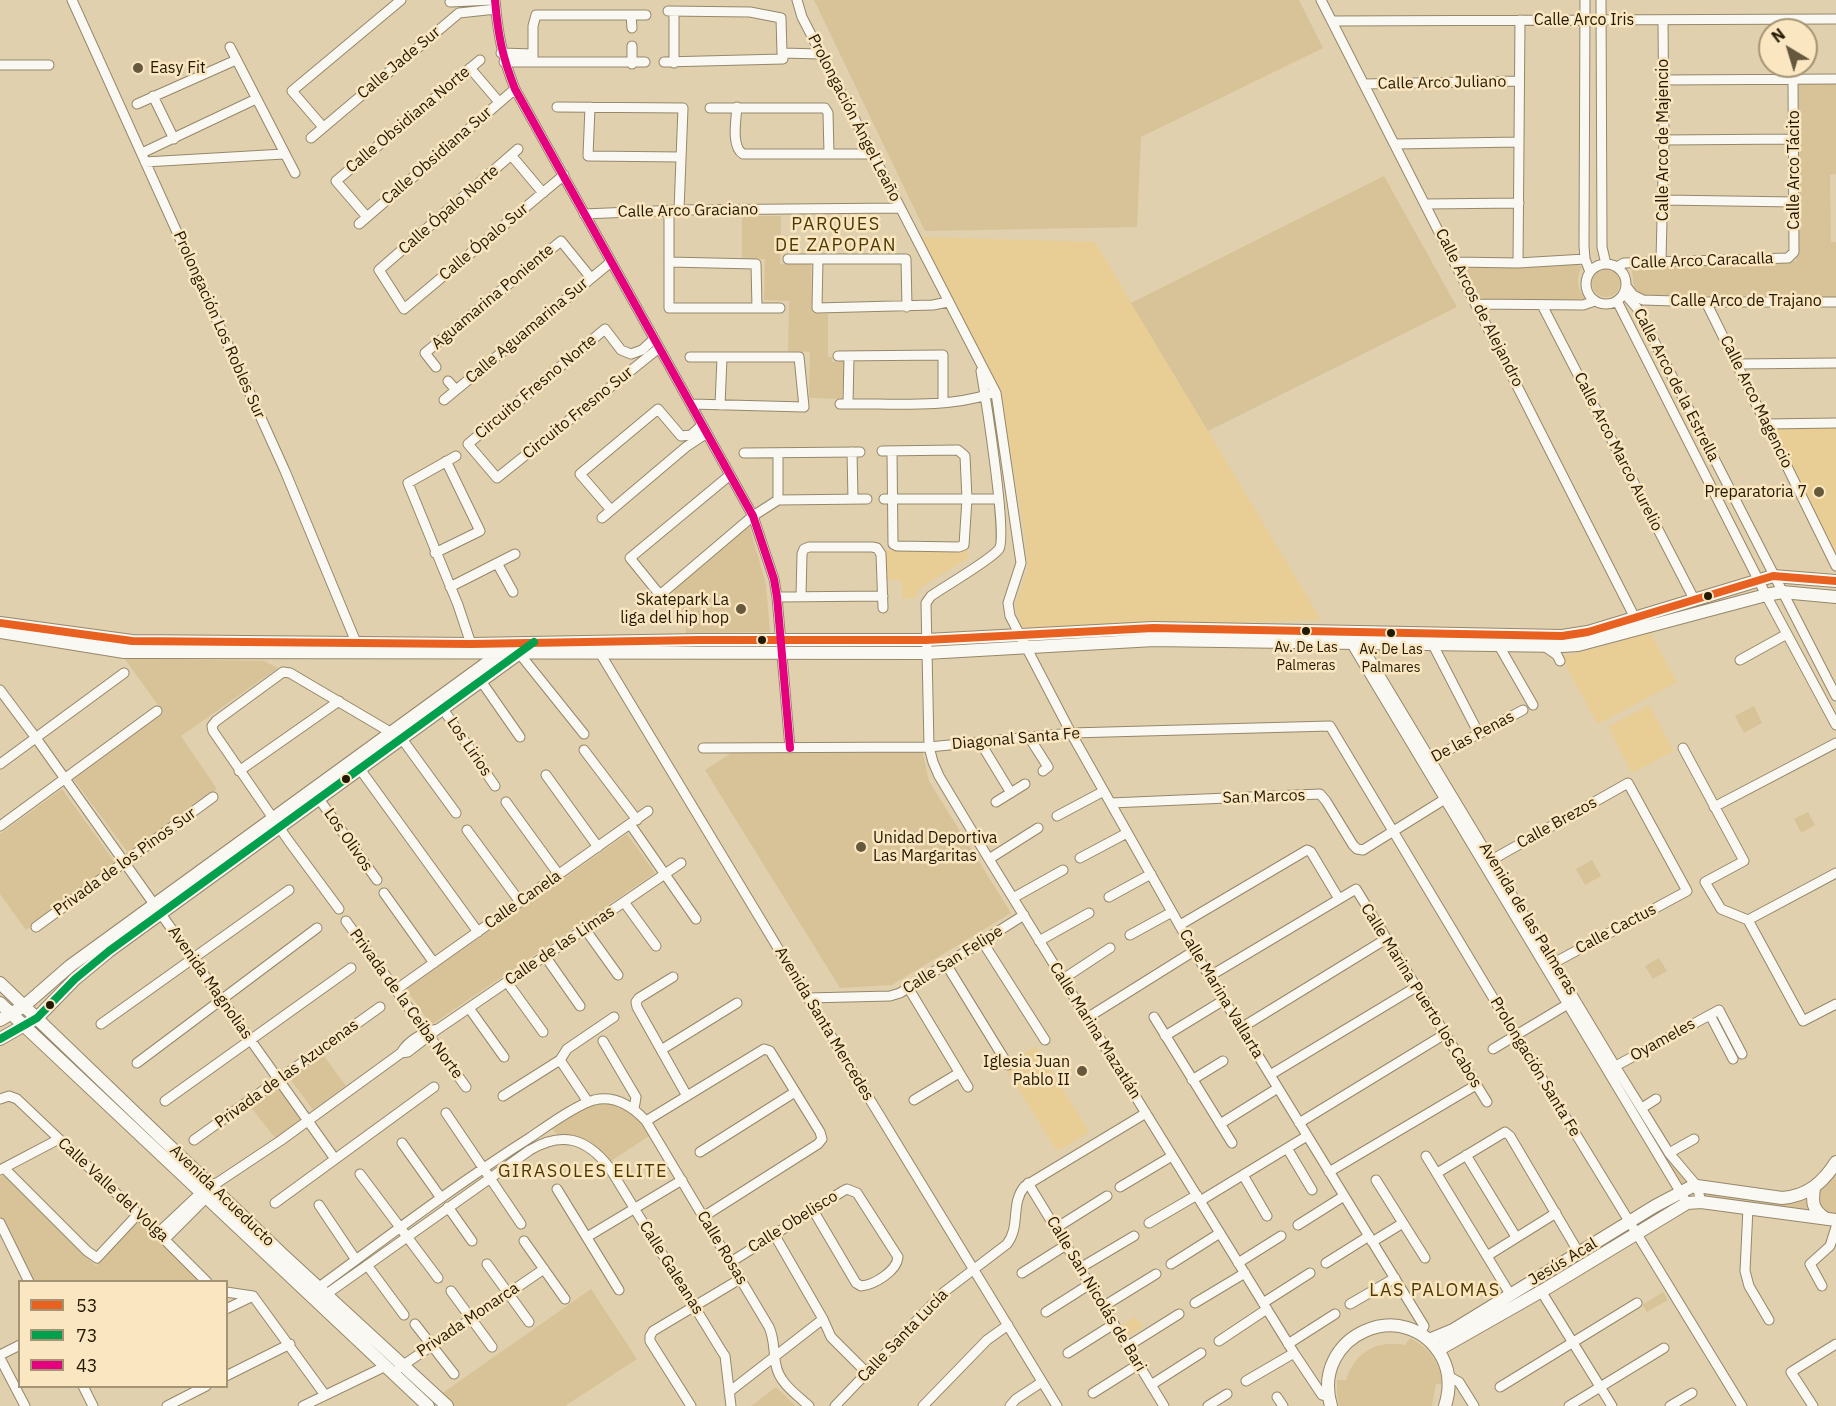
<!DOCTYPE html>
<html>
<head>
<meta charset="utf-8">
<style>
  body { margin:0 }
  #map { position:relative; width:1836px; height:1406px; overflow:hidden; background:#e1d0ad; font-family:"IBM Plex Sans",sans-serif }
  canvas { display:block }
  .legend { position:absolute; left:18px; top:1280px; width:210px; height:108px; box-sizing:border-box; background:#fae7c1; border:2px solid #a49474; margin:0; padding:8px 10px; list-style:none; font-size:18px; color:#231800 }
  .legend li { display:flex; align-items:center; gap:12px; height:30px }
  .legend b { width:30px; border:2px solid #a49474 }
  .north { position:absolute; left:1758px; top:18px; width:60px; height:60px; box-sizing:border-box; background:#fae7c1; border:2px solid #a49474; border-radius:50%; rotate:322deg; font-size:16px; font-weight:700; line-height:24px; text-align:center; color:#231800 }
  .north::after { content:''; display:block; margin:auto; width:21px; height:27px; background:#66583d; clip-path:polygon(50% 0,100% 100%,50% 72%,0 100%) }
</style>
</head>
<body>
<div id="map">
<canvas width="1836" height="1406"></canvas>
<ul class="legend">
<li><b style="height:8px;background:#e86120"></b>53</li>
<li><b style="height:8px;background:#029f4d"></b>73</li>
<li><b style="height:8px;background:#e5007d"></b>43</li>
</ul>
<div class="north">N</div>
</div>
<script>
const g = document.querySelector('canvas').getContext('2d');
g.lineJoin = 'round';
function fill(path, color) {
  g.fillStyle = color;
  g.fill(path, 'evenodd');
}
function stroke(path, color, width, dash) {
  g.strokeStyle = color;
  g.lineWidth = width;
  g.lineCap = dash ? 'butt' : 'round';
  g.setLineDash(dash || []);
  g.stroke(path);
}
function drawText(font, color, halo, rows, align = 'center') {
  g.font = font + ' "IBM Plex Sans",sans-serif';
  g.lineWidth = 5;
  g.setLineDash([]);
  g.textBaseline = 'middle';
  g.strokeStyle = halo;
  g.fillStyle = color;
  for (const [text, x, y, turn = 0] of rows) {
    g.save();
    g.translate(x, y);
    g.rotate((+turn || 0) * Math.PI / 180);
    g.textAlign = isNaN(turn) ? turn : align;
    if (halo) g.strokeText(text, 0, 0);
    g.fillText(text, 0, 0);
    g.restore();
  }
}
const built = new Path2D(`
  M921,237L1095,242L1321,620L1022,630L1015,605L1028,569L1025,535L999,390Z
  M1836,425V559L1770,426Z
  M883,550H967L968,558L921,587L915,598H902V580H884Z
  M1650,633L1677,682L1598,724L1560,655H1570Z
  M1649,705L1673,751L1632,773L1608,727Z
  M1036,1046L1089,1132L1057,1151L1004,1066Z
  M1135,1317L1143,1327L1127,1336L1121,1326Z`);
const green = new Path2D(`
  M814,0H1299L1323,48L1141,137L1137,227L925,231Z
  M1796,83H1836V174L1830,175L1831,242H1836V297L1635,295L1631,265L1796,261Z
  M1384,176L1457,307L1208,431L1131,303Z
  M742,216H781L780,264H811L812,313L828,314V357H832V362L845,361L842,399L809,398L810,352L788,351L789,301L764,300L765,259H742Z
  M1574,263L1582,267C1576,278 1576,289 1586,299L1541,301L1478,300L1462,267Z
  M1592 283a14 14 0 1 1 28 0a14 14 0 1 1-28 0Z
  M749,525L766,584L770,632L686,633V612H675L674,587Z
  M124,658L264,661L278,668L181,736L217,789L129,854L72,777L163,712Z
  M1754,706L1762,723L1744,733L1735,716Z
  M922,750L929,781L1011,913L892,985L840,988L705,770L733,752Z
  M62,789L116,864L26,930L0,894V834Z
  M1808,812L1815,825L1801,833L1794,819Z
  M627,834L655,873L431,1025L406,989Z
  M1592,860L1601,876L1585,885L1576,869Z
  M1659,958L1667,971L1653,979L1645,966Z
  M321,1052L346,1086L313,1110L288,1076Z
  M1614,1070L1683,1177L1689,1183L1683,1186L1611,1072Z
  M279,1083L305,1118L276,1139L249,1105Z
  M596,1103C625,1103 635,1113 649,1136L608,1163C593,1144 568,1148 551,1128L589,1105Z
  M1836,1172V1214L1824,1212L1816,1208L1814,1188Z
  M4,1175L96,1266L138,1221L201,1281H33L0,1217V1177Z
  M1699,1190L1806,1196L1807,1209L1794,1211L1702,1202Z
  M591,1289L637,1359L565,1406H454L441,1394Z
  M1663,1292L1668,1300L1647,1312L1642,1305Z
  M1410,1338C1431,1349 1439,1362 1444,1384H1436L1432,1406H1339L1337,1393V1380H1346C1354,1353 1377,1339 1405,1345Z
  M776,1387L796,1406H751Z`);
const minor = new Path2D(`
  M72,0L285,471L358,647
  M495,0C498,35 502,56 515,89L753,516L774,579L777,597L790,748
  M797,0L802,17L821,54L996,393L1021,563L1008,603L1010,616L1071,733L1194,951L1424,1326L1420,1334
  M1321,0L1635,618
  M1585,0L1584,246L1585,259L1590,272
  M1601,0L1602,247L1606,264
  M450,2L492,0
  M668,11L750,12L781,18L782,53
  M631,15L632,28
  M1332,21L1836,19
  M632,46V64
  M230,47L295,173
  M501,53L533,54
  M504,62H645
  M533,62V26L536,15H646
  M664,62L783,59L782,53L821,54
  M674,63V12
  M0,65H49
  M470,68L499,102
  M1664,80L1836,79
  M1364,84L1519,81
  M153,96L174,139
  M137,104L236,60
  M557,107L683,108L679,210
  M590,107L588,156L681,157
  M737,107C736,120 731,147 743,154H872
  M710,108H825L828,113L829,154
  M323,127L292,91L401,0
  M311,138L459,13L496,9
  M1664,140L1794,139
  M1395,144L1519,142
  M518,149L379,270L404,309L564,175
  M142,153L256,99
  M511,155L543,193
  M145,162L284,154
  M1663,200L1795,202
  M1426,204L1519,203
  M669,212V308H780
  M584,214L679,210L900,208
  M367,217L336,181L480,60
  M359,224L515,89
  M788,259H906L907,307
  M818,259L817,308L933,305L948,302
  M1661,260L1664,140L1663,20
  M669,262L756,264L757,308
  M1455,262L1518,263L1585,259
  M1518,263L1520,20
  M1586 284a20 20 0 1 1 40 0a20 20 0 1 1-40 0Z
  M1617,267L1624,263L1788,258L1794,252L1793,79
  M1626,286L1633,295L1643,300L1706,302H1836
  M1624,293L1637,308L1836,696
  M1617,301L1766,595L1836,725
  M1706,302L1836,566
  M1477,304L1583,305L1595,301
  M1542,305L1694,599
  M654,339L642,350L631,354L621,350L605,329L468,444L497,478L659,348
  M838,356L943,355V402
  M690,357H799L804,407L691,404
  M1737,364L1836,363
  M436,367L425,353L561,241L591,278
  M981,371C985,394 1008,537 999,549C991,560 945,586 931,596L926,603L929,747L933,762L939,776L987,856L1294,1353L1322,1395L1328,1396
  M448,381L456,390
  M444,400L611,262
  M840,404C889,403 943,409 990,394
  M848,404L849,356
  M720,405L722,358
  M1767,424L1836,423
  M882,451L958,450L965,456L967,499L964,545L959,547L897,546L893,544L892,452
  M852,452L853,499
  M744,453L860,452
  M778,453V500
  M456,456L408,483L458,605L471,644
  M730,475L630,558L660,595L753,516L778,500L867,499
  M884,499H998
  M611,510L580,474L658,409L681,436L691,435L702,425
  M602,518L686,447L707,433
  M435,553L480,531L446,461
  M497,563L513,592
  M450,587L515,554
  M801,596L802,554L804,549L809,547H872L877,548L881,554L883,608
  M777,597L883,596
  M1352,638L1354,648L1684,1198
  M1362,638L1364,649L1615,1066L1669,1153L1697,1186L1701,1202
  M1432,643L1479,734
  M1498,644L1533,705
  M1544,646L1557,655L1560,661
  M597,648L808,998L1057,1406
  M519,653L584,734
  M1740,660L1787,634
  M481,681L520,737
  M0,690L36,738L335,1159
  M443,709L495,786
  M1029,737L1048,767L1043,771
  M980,742L1011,793
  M703,748L929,747L1071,733L1330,726L1516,1036L1742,1406
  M1683,748L1744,861L1705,882L1721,909L1748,920L1803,1021L1836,1004
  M584,750L637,820
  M1426,762L1523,710
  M0,764L124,673
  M357,765L478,932
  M239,771L339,701
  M546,775L598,847
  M319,799L377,880
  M506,802L559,875
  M996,802L1025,784
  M1111,803L1320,794L1326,801L1353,845L1357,849L1363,850L1445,799
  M1714,807L1836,743
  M1057,816L1104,791
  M630,824L696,919
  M0,826L157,711
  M467,830L520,902
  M1080,858L1127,833
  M989,859L1038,828
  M1488,862L1628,783L1687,891L1550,965
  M384,893L434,963
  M1109,897L1151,874
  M1013,898L1063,870
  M624,902L656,946
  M339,909L288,840L213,731L212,726L216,721L283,672L290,673L402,739L456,813
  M1748,920L1836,873
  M346,921L466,1087
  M1180,925L1307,850L1311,852L1339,899
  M36,927L213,797
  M585,929L618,975
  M1130,935L1172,912
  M982,941L1045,1040
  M1039,941L1089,913
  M545,956L580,1006
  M946,964L1008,1065
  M1210,976L1356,889L1487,1102
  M673,977L639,998L636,1002L637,1007L687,1096
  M1063,979L1110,948
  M507,982L543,1032
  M397,989L648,811
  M909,989L968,1087
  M808,998L890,996L900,993L1024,915
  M469,1008L504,1057
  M1710,1015L1733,1059
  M1154,1017L1232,1143
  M1087,1018L1194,951
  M101,1024L289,890
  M1241,1028L1386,939
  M1165,1036L1224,1000
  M603,1041L636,1097L634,1109
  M1493,1049L1568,1004
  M661,1050L737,1003
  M401,1053L408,1052L438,1029L681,863
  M560,1060L588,1102
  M137,1063L317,928
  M1612,1068L1719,1010L1742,1054
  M1270,1075L1416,987
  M1192,1080L1223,1061
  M503,1096L560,1060L567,1049L614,1017
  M0,1099L9,1096L17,1099L158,1233L207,1282
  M914,1100L959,1073
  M165,1101L351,968
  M1642,1108L1656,1099
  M446,1113L521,1224
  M646,1121L764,1049L770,1051L820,1132L822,1139L818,1144L703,1217
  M1299,1123L1445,1034
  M1220,1124L1278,1088
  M194,1140L380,1007
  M402,1143L441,1198
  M1287,1148L1312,1190
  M700,1152L795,1092
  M1669,1153L1694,1139
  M1466,1155L1516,1237
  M1426,1156L1510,1294
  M4,1168L87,1251L97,1258L138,1214
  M0,1170L59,1139
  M1329,1172L1476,1085
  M1437,1173L1505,1132L1510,1136L1579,1253
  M360,1174L438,1278
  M1243,1175L1267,1216
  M1376,1180L1425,1258
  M1028,1183L1164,1406
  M1120,1187L1172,1156
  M557,1189L619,1290
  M1200,1201L1307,1136
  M275,1203L434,1087
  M319,1205L356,1260
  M448,1207L472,1241
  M1748,1208L1745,1271L1749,1286L1769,1320
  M0,1223L29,1282
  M1149,1223L1197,1195
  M1298,1225L1344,1196
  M1056,1228L1107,1196
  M158,1233L210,1184L217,1183L280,1141L401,1053C408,1040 424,1032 438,1029
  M774,1234L823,1319L831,1337L867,1373
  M587,1237L682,1180
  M165,1239L209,1195
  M524,1241L565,1299
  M1372,1242L1403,1223
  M1487,1256L1556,1213
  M731,1262L843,1191L847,1189L857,1193L898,1257C897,1271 874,1285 861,1286L856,1283L813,1210
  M1238,1263L1281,1236
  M1326,1263L1369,1236
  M487,1264L529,1322
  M1171,1264L1220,1233
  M367,1265L404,1315
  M1080,1268L1134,1236
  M1022,1273L1066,1245
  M1822,1286L1810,1264L1830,1246L1836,1227
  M315,1290C386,1238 457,1184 531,1137C547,1126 576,1105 594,1100C615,1095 632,1106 646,1121L769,1327C775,1340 773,1352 776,1365C779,1383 797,1395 809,1406
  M451,1291L492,1347
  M1541,1291L1612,1406
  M226,1292L253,1296L325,1395
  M321,1298L530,1150C562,1131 586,1138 609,1167L721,1350L725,1356L731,1406
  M1195,1303L1245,1273
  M1263,1303L1310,1273
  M1350,1304L1395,1278
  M1104,1306L1156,1274
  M226,1309L253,1296
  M1046,1312L1090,1284
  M415,1324L454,1374
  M1219,1341L1267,1309
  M1288,1344L1335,1314
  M1128,1346L1179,1314
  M1068,1353L1114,1324
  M0,1355L20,1345
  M0,1358L25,1406
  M399,1368L544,1269
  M226,1376L290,1344
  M1448,1376L1459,1382L1474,1406
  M1246,1381L1294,1353
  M1151,1385L1201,1353
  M83,1386L93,1406
  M1500,1387L1637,1303
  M729,1392L823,1319
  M1093,1393L1139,1364
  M1277,1397L1283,1406
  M167,1406L206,1386
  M303,1406L386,1366
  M691,1406L650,1341V1336L653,1331L740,1279
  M835,1406L944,1292L1007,1244C1021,1226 1010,1203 1025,1186L1146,1113
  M923,1406L987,1340L1008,1325
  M1010,1406L1016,1399L1042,1382
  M1208,1406L1227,1394
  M1569,1406L1664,1348
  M1670,1406L1692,1393
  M1813,1406L1791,1372L1836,1344`);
const tertiary = new Path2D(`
  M0,623L132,641L471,644L699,640H926L1153,628L1562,636L1588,632L1773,576L1836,581
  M0,632L124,652H141L926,653L1154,640L1562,646L1578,645L1766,595L1782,592L1836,597
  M0,983L282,1254L447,1406
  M0,1003L428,1406
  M0,1020L24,1006L70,966L502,652
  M0,1039L37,1018L75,979L109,951L521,652
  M1814,1188C1812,1201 1812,1210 1825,1218
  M1429,1340L1453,1330L1655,1206L1691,1187L1697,1186L1782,1198C1807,1196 1823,1183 1836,1162
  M1438,1350L1547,1288L1687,1203L1701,1202L1836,1220
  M1331,1406C1310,1335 1406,1293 1442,1357C1450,1372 1450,1390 1445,1406`);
const bus1 = new Path2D(`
  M0,623L132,641L471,644L699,640H926L1153,628L1562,636L1588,632L1773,576L1836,581`);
const bus2 = new Path2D(`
  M0,1039L37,1018L75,979L109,951L534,642`);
const bus3 = new Path2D(`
  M495,0C498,35 502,56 515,89L753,516L774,579L777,597L790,748`);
const markers = [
  [138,68,6,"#66583d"],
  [1819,492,6,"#66583d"],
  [1708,596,5,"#231800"],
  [741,609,6,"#66583d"],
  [1306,631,5,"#231800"],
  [1391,633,5,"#231800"],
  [762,640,5,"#231800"],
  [346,779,5,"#231800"],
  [861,847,6,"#66583d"],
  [50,1005,5,"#231800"],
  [1082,1071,6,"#66583d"]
];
const busNames = [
  ["Av. De Las",1306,648],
  ["Palmeras",1306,666],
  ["Av. De Las",1391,650],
  ["Palmares",1391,668]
];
const streetNames = [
  ["Calle Arco Iris",1584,20],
  ["Calle Jade Sur",399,63,-40],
  ["Calle Arco Juliano",1442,83,-1],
  ["Prolongación Ángel Leaño",854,118,63],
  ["Calle Obsidiana Norte",408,120,-40],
  ["Calle Arco de Majencio",1663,140,-90],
  ["Calle Obsidiana Sur",437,156,-41],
  ["Calle Arco Tácito",1794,170,-90],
  ["Calle Ópalo Norte",449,210,-41],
  ["Calle Arco Graciano",688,211,-1],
  ["Calle Ópalo Sur",484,242,-40],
  ["Calle Arco Caracalla",1702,261,-2],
  ["Aguamarina Poniente",493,297,-40],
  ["Calle Arco de Trajano",1746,301],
  ["Calle Arcos de Alejandro",1479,308,63],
  ["Prolongación Los Robles Sur",219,325,66],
  ["Calle Aguamarina Sur",527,331,-40],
  ["Calle Arco de la Estrella",1676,385,63],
  ["Circuito Fresno Norte",536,387,-40],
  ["Calle Arco Magencio",1756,402,64],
  ["Circuito Fresno Sur",578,413,-39],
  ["Calle Arco Marco Aurelio",1618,452,63],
  ["De las Penas",1473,737,-28],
  ["Diagonal Santa Fe",1016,739,-5],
  ["Los Lirios",469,747,56],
  ["San Marcos",1264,797,-2],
  ["Calle Brezos",1557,823,-29],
  ["Los Olivos",348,840,55],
  ["Privada de los Pinos Sur",125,862,-36],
  ["Calle Canela",523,900,-35],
  ["Avenida de las Palmeras",1528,919,59],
  ["Calle Cactus",1616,929,-28],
  ["Calle de las Limas",560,946,-34],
  ["Calle San Felipe",953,960,-32],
  ["Avenida Magnolias",210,983,55],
  ["Calle Marina Vallarta",1221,994,59],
  ["Calle Marina Puerto los Cabos",1421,996,58],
  ["Privada de la Ceiba Norte",406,1004,54],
  ["Avenida Santa Mercedes",824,1024,59],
  ["Calle Marina Mazatlán",1095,1031,58],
  ["Oyameles",1663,1040,-29],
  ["Prolongación Santa Fe",1535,1067,59],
  ["Privada de las Azucenas",287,1074,-36],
  ["Calle Valle del Volga",113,1190,43],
  ["Avenida Acueducto",222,1196,44],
  ["Calle Obelisco",793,1222,-32],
  ["Calle Rosas",722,1248,59],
  ["Jesús Acal",1563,1262,-31],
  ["Calle Galeanas",671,1268,58],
  ["Calle San Nicolás de Bari",1096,1294,59],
  ["Privada Monarca",468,1320,-34],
  ["Calle Santa Lucía",903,1336,-46]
];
const poiNames = [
  ["Easy Fit",150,68,"left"],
  ["Preparatoria 7",1807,492],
  ["Skatepark La",729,600],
  ["liga del hip hop",729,618],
  ["Unidad Deportiva",873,838,"left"],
  ["Las Margaritas",873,856,"left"],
  ["Iglesia Juan",1070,1062],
  ["Pablo II",1070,1080]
];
const neighbourhoodNames = [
  ["PARQUES",836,225],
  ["DE ZAPOPAN",836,246],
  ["GIRASOLES ELITE",583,1172],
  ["LAS PALOMAS",1435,1291]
];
fill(built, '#e8cd95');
fill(green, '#d8c398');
stroke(minor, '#95876a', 11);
stroke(tertiary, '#95876a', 14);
stroke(minor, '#faf8f3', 9);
stroke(tertiary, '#faf8f3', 12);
stroke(bus1, '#e86120', 8);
stroke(bus2, '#029f4d', 8);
stroke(bus3, '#e5007d', 8);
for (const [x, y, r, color] of markers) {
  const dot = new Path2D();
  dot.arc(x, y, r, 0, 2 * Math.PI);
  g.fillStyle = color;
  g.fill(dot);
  stroke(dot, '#fae7c1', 2);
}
drawText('14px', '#231800', '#fae7c1', busNames);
drawText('16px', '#231800', '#fae7c1', streetNames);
drawText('16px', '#231800', '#fae7c1', poiNames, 'right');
g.letterSpacing = '1.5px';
drawText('18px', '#4e3902', '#fae7c1', neighbourhoodNames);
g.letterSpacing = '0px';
</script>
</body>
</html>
